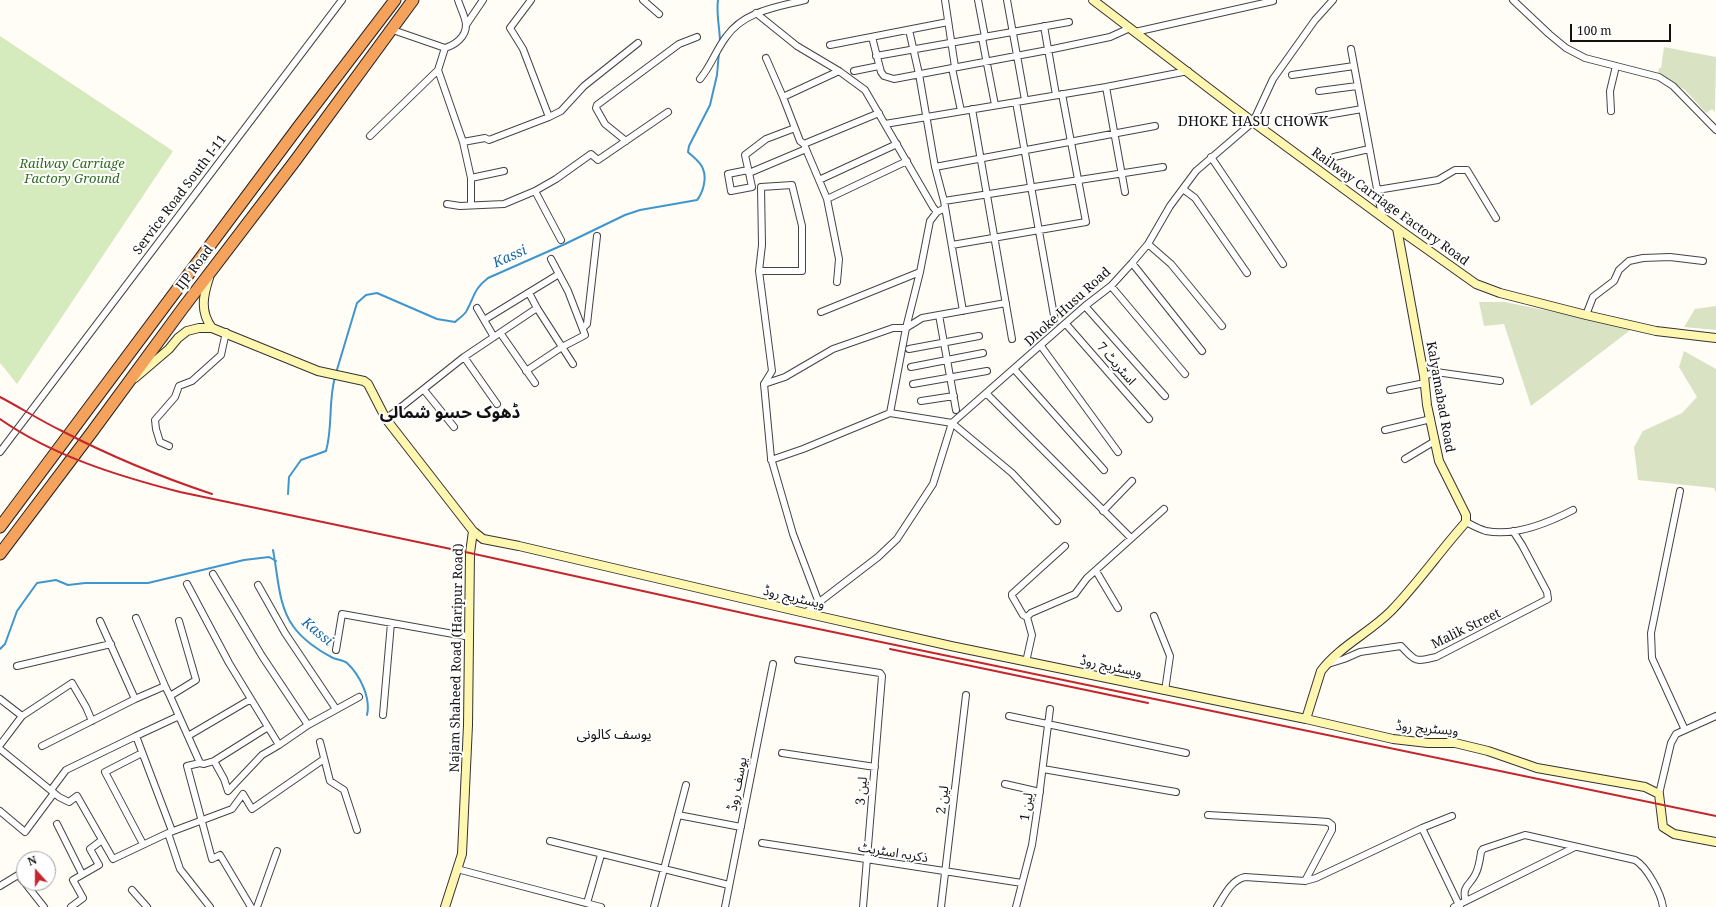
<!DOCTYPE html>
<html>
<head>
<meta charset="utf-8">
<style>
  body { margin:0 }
  #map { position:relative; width:1716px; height:907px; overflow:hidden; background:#fffdf5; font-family:"Noto Serif",serif }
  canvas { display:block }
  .north { position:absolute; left:16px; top:851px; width:40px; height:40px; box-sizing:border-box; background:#fff; border:1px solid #a0a0a0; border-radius:50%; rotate:339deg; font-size:11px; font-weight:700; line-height:16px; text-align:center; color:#111 }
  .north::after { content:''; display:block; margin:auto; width:14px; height:18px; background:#c4262e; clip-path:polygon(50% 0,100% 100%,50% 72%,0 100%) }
  .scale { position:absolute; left:1570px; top:24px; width:101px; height:18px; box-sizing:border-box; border:2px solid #111; border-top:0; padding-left:5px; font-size:12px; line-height:14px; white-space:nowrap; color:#111; -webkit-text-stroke:3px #fff; paint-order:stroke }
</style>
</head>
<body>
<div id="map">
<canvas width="1716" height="907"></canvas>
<div class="north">N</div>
<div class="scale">100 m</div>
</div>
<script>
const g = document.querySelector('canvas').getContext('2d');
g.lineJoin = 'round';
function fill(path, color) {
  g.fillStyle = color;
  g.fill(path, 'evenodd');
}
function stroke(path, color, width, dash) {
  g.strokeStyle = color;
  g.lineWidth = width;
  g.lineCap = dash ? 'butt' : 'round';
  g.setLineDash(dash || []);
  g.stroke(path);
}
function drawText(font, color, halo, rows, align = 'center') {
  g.font = font + ' "Noto Serif","Noto Sans Arabic",serif';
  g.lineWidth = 4;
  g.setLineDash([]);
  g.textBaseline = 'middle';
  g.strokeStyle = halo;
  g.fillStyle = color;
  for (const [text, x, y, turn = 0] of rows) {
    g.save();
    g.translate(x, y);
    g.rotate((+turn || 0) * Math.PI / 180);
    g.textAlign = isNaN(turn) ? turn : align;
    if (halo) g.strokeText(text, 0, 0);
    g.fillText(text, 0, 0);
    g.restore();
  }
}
const green = new Path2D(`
  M0,36L173,151L17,384L0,363Z`);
const cemetery = new Path2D(`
  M1664,47L1716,57L1715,112L1712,109L1706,113L1685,90L1658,73L1659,68H1661Z
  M1479,302H1505L1633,328L1531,406L1504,324L1484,326Z
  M1716,306V330L1684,327L1695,309Z
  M1684,351L1716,369V493L1714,488L1638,480L1634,447L1643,431L1682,413L1697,397L1679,367Z`);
const stream = new Path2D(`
  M718,0C716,14 720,29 720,43
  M336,373L357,303L366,295L377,293L437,319L455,322C459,318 465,315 467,310C475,295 474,289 488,278L565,244L625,215L640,210L697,200C703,193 707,178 703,169C701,162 693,157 688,152L689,146L710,105L717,75L719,52
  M288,494L289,477L301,460L326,451C333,427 328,402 335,377
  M273,550C278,575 278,605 293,626C302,639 319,651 333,658C338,660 344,660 347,663C360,675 371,698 367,715
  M0,649L5,644L17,611L37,583L56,580L68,585L85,583H148L244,560L269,557L276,561`);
const street = new Path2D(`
  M531,0L510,28L523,49L549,117L561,111L584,86L638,43
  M643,0L659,14
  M945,0L955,67
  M978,0L985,37
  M1007,0L1025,100
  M1513,0L1549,34L1566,48L1585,58L1659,77L1673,86L1716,130
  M756,13L797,46L839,71L865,90L933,207L937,212L945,208
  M466,25L483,0
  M1044,26L1056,95
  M390,29L445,48C455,45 466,37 466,25C466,18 460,7 458,0
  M909,30L919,74L935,167L944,201L963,311
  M1135,32L1273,1
  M872,37L881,72L884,76L894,79L1048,50L1110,37L1130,28
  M982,38L995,105
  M830,45L948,22
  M1351,49L1382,216
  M876,56L1069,22
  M766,58L783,97L839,71
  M952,68L961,111
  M438,70L463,142L471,178V205
  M854,71L879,66
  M1292,75L1354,66
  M700,79C711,66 716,50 726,37C744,11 777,7 805,0
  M1106,87L1125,192
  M1319,91L1357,86
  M783,97L800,141L804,144L879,113
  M1016,102L1055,321
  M972,109L1012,339
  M1611,111L1610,91L1616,66
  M1292,121L1362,109
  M885,124L1106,87L1188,71
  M795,128L766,139L745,155L749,173L806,149
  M370,136L438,70L445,48
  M626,141L605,124L596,108L597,105L679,44L697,37
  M463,142L485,138L489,140L549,117
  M805,147L819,180L897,144
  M1211,157L1283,264
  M1334,157L1369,149
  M935,167L1155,126
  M748,170L728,174L731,191L752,187L749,173
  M471,178L504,171
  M819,180L827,199L907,161
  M1183,189L1195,198L1247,273
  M1377,190L1438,180L1455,170H1467L1496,218
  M535,191L561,240
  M827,199L839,259L837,282
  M944,201L1163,167
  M447,204L460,206L504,204L535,191L556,179L591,154L598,160L668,112
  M1148,244L1171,264L1222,326
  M952,245L1086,222L1062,94
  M1132,263L1202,351
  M759,271H802V226L792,185L761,187L762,245L759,271L772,371L764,384L771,458L793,534L819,603
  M1111,286L1185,374
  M529,293L537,308
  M1006,303L922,318L906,328L890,413L952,423L1012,473L1057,521
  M1085,306L1165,396
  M477,308L494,337
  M821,312L920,272L930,221L937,212
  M939,315L956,410
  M1586,315L1593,297L1614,281L1619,270L1629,261L1643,258L1670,257L1703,261
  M484,320L559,274
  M1066,324L1149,419
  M583,328L587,324L597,236
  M501,334L535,383
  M1041,346L1118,452
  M909,349L979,336
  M464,357L497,404
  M911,367L983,353
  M1014,369L1104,470
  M526,371L562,347L585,335L568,291L551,259
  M1424,376L1436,372L1500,381
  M764,384L785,377L833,349L893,328H906L920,272
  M913,384L987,371
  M424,390L454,427
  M1390,390L1425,383
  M987,394L1131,538
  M921,401L954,396
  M386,419L464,357L537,308L573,364
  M1385,430L1431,419
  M169,446L160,442L156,429L155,420L175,397L179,386L192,381L221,355L226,332
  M0,452L342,0
  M1405,459L1435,441
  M771,460L803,449L890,413
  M1680,491L1651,633L1652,658L1685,730
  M1103,511L1132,481
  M1466,522C1472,525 1479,529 1486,531C1515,537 1548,523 1573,510
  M1096,571L1118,608
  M213,574L262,656L308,725
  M187,584L229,663L279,745L262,755L228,791L224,779L214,761
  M258,585L285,633L336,709
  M805,613L878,557L897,539L933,484L952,423L1085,306L1111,286L1132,263L1148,244L1170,206L1196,171L1253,122L1273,79L1315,20L1333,0
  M1154,616L1170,656L1165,691
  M1027,617L1031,613L1075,594L1087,578L1164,509
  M100,621L135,699
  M336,650L342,614L470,637
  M798,660L880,673L882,676L863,907
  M1026,662L1032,635L1027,617L1023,615L1012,596V594L1065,546
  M1328,664L1344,659L1360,652L1401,646C1416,662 1415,662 1436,657L1548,599L1547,592L1522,545L1513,531
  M17,666L111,644
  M165,686L170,696L196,680L179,621
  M170,696L200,763L187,766L212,859L220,855L251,907
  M0,699L22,716
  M383,715L391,623
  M1009,716L1186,753
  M188,736L251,699
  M320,742L330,781L344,790L357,830
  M0,745L22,716L72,683L86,707L92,721
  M279,745L308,725L359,697
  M42,746L135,699L165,686L136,618
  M0,749L59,797L69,802L77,796L113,859L168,833L232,809L243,794L252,809L324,759
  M142,753L105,772L143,844
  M782,753L875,767
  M200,763L204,764L214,761L268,727
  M1043,769L1176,792
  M1005,784L1040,792
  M51,790L66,770L136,736
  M1659,794L1671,743L1676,734L1716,716
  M0,811L25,832L54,793
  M678,815L741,827
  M1208,815L1314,821L1328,822L1332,825V830L1305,881
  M57,824L82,874
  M1422,828L1460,907
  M172,831L136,736L179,716
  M168,833L180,869L210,907
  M550,841L729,885
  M762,843L1022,883
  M457,869L601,907
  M25,883L44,907
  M0,886L18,875L24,882
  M132,890L147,907
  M1466,901C1461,887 1470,885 1475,875C1479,868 1480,859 1481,852L1483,849L1525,835L1635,860C1647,867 1661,893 1663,907
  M587,903L601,855
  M71,907L83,898L73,880L99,865L90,849L102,840
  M257,907L277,851
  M654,907L686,785
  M725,907L773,664
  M941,907L966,695
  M1016,907L1032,845L1038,805L1050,709
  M1217,907C1224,896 1231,880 1245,877L1305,881L1316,878L1422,828L1452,816
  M1454,907L1575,847`);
const secondary = new Path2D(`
  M1093,0L1253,122L1397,228L1476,284L1500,293L1586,315L1656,331L1716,338
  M209,278C203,296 200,312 212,328
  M135,378L169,349L178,338L187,331L199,328H212L318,371L364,381L368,384L386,419L473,531L483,539L519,546L805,613L951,646L1306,719L1393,739L1428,743H1455L1488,751L1537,768L1645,787L1659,794L1663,827L1674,834L1716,842
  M1306,719L1321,671C1340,646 1369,633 1391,611C1418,583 1440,551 1466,522V515L1439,461L1427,405L1424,376L1397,228
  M445,907L462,854L468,725L470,553L473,531`);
const highway = new Path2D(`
  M0,527L299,126L395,0
  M0,554L92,432L183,308L295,161L413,0`);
const rail = new Path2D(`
  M0,397C21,408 41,421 62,431C110,456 161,477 212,494
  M0,419C53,456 118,476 180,492L470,553L761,617L1716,816
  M890,649L1148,703`);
const parkNames = [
  ["Railway Carriage",72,164],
  ["Factory Ground",72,179]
];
const streetNames = [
  ["Service Road South I-11",180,195,-53],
  ["Railway Carriage Factory Road",1390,207,36],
  ["IJP Road",195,268,-53],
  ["Dhoke Husu Road",1068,307,-42],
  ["اسٹریٹ 7",1116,364,49],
  ["Kalyamabad Road",1440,397,80],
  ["ویسٹریج روڈ",794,598,13],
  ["Malik Street",1466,629,-26],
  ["Najam Shaheed Road (Haripur Road)",457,658,-89],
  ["ویسٹریج روڈ",1111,667,12],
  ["ویسٹریج روڈ",1427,729,5],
  ["یوسف روڈ",738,784,-79],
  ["لین 3",862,791,-85],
  ["لین 2",943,800,-83],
  ["لین 1",1027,807,-81],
  ["ذکریہ اسٹریٹ",893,853,9]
];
const neighbourhoodNames = [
  ["DHOKE HASU CHOWK",1253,122],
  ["یوسف کالونی",614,735]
];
const waterNames = [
  ["Kassi",510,257,-24],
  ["Kassi",317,632,40]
];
const districtNames = [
  ["ڈھوک حسو شمالی",450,413]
];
fill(green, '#d5ebbd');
fill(cemetery, '#d9e3c4');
stroke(stream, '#3f96cf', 2);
stroke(street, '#444', 8);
stroke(secondary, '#333', 10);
stroke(highway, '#222', 13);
stroke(street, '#fff', 6);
stroke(secondary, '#fff6b0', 8);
stroke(highway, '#f5a25d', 11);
stroke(rail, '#c4262e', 2);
drawText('italic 13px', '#2f6b1f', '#fff', parkNames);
drawText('13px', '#111', '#fff', streetNames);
drawText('14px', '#111', '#fff', neighbourhoodNames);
drawText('italic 14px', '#1768a6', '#fff', waterNames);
drawText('bold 17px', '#111', '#fff', districtNames);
</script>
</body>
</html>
